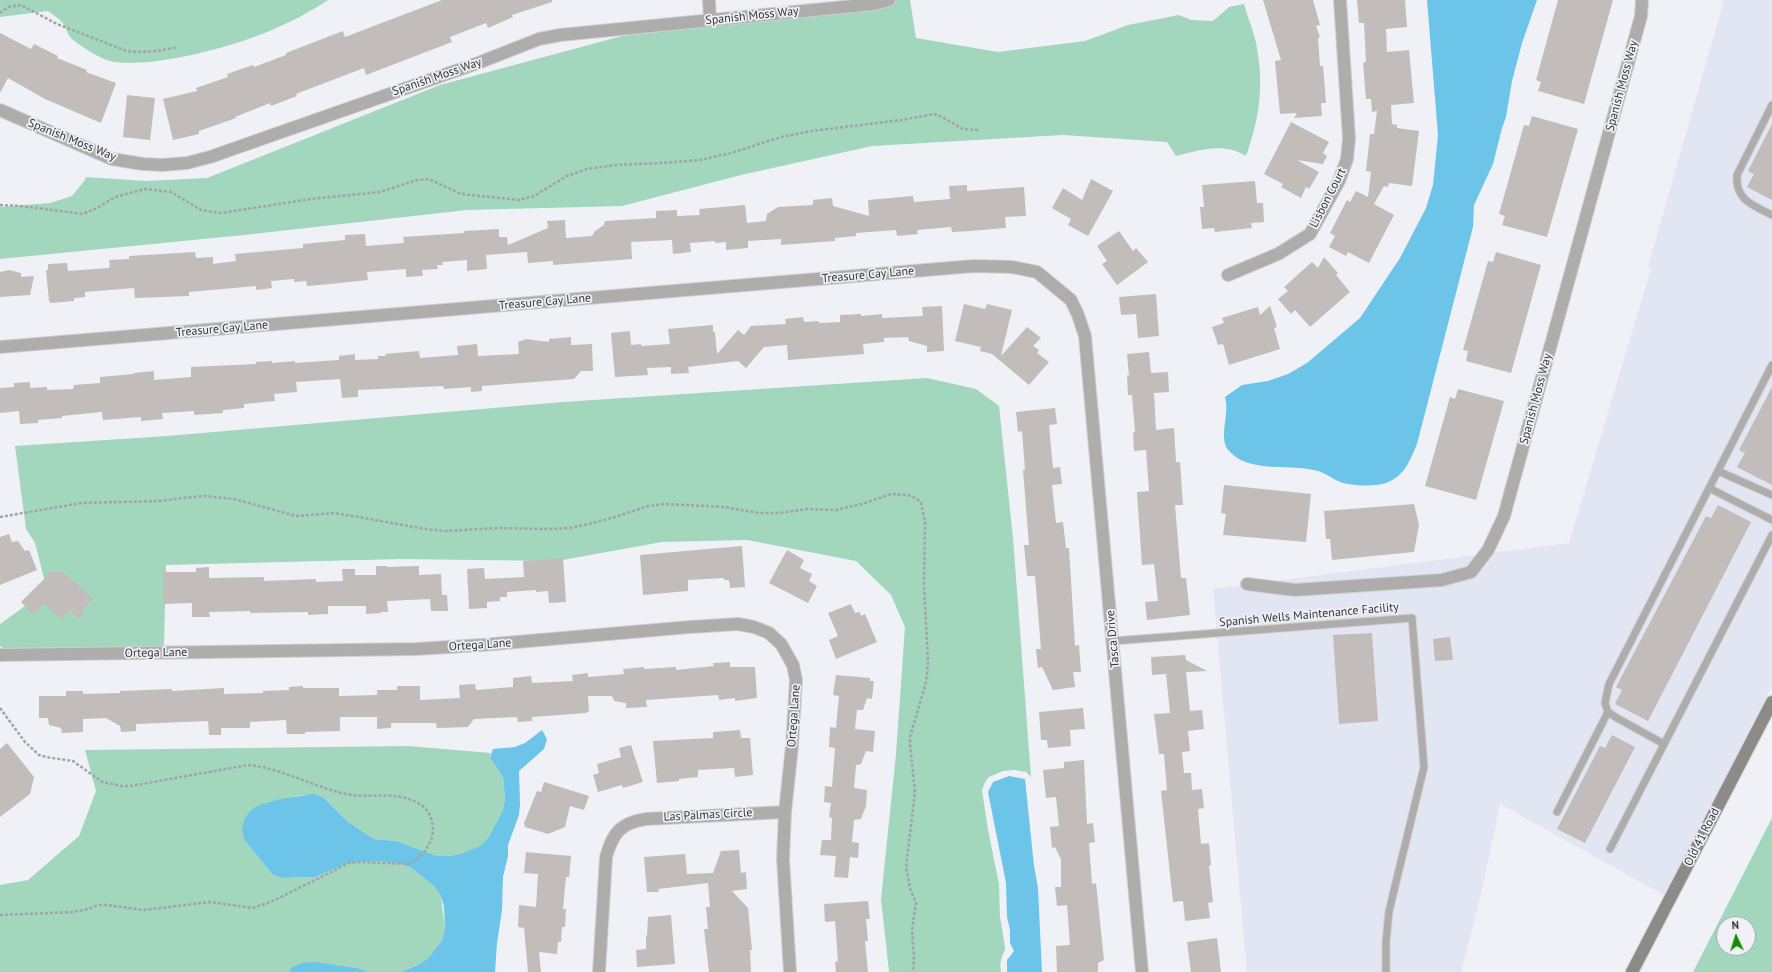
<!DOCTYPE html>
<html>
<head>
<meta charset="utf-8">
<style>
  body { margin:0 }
  #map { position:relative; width:1772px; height:972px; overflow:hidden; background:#f0f1f7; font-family:"PT Sans",sans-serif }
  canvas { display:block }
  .north { position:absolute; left:1716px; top:916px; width:40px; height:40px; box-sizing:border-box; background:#f0f1f7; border:1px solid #a4a5aa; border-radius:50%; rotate:356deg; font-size:11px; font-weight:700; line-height:16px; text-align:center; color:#333436 }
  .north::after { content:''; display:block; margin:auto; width:14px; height:18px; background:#168909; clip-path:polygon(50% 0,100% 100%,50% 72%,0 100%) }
</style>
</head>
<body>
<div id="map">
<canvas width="1772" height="972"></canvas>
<div class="north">N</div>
</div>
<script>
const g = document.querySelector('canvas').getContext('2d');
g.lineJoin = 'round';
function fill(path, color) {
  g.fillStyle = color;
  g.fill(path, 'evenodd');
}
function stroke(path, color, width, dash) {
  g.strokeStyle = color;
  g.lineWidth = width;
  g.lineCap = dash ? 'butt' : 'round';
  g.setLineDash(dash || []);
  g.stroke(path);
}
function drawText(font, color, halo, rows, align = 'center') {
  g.font = font + ' "PT Sans",sans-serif';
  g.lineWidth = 3.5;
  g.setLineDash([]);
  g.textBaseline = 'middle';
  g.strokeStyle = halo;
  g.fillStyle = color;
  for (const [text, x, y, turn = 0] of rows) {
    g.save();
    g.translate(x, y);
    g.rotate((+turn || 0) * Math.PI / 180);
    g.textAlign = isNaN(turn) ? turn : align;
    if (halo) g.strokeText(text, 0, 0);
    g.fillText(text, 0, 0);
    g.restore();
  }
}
const built = new Path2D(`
  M1724,0H1772V686L1664,895L1500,804L1481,894L1461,972H1247L1213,589L1569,543L1651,269L1648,267Z`);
const green = new Path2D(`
  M0,0H328C282,31 224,50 170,59C151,62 129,65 110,61C101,59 78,45 71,38C67,34 67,29 64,25C60,19 53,15 48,11L0,17Z
  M877,0H910L916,38L998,52L1085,41L1128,25L1179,15L1191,20L1213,21L1229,7L1244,4C1248,19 1255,34 1257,48C1264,87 1259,120 1246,156C1224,142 1200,150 1176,156L1167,142L1063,135L872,146L741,175L622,206L467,210L244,235L0,259V207L50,203L72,196L85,180L86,177L146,181L207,178L440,85L622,36L869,8Z
  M927,378L976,389L999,406L1013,538L1031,777L1026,772L1015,770L1003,771L989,777L985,782L982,790L988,830L999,884L1000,917L1005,947C1005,952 1003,953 1002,957C1000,962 1000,967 1001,972H889L881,899L896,754L905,627L891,595L856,561L747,540L662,542L557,561L401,559L166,565L164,646L15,657L0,646V624L47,590L35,543L26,529L15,446L167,436L563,402Z
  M408,746L491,753L490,758L503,777L505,798L503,810L488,838L480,846L460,854L449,856H437L396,841L374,839L347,821L323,797L302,795L270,803L245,841L273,875L283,878L315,877L346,864L357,862L378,861L400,864L410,867L435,887L441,896L445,929L442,940L429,957L420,964L401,972H369L358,968L325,964L292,967L289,972H0V885L28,880L79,836L96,791L85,750Z
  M1772,818V972H1693ZM1724,924H1748V948H1724Z`);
const water = new Path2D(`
  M1427,0H1537L1522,43L1512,81L1506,117L1502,128L1493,164L1474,205L1473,227L1417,444C1410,460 1405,476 1386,483C1375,487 1348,486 1338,481C1330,477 1322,471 1313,470C1287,464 1249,473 1229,451C1220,441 1226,423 1226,412C1227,407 1226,402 1225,397L1242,385L1268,381L1288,374L1307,363L1360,318L1400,258L1426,208L1433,185L1438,135Z
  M542,730L547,739L544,749L519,771L520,804L519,815L508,845V856L503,877L502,910L497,943L495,972H401L420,964L429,957L442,940L445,929L444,907L441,896L435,887L410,867L400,864L378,861L357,862L346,864L315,877L283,878L273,875L245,841L242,831L244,820L250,811L259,805L281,799L313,794L323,797L347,821L374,839L396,841L437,856H449L460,854L480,846L488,838L503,810L505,798L503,777L490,758L493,749L515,747L525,743Z
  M1009,776L1025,779L1034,866L1038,888L1042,972H1007V960L1014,951L1010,943V930L1007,917L1006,883L988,792L993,782Z
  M314,962L358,968L369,972H289L292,967L303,963Z`);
const building = new Path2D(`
  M442,0H552V2L512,15L513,17L488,28L486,23L450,37L452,42L366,75L364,68L296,94L297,96L271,106L270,103L235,117L236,118L199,131V134L173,140L163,99L197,91L196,88L228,77L227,74L253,65L254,67L286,55V53L343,31L345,37Z
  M1263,0H1313L1320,25L1316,26L1320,37L1318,38L1320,66H1323L1326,103H1321L1322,116L1294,118L1297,113L1280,114L1275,61L1281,60Z
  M1357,0H1405L1407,27L1386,29L1387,52L1409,50L1414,103L1391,105L1392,124L1397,125V128L1419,131L1412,186L1389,183L1388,187L1384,186L1374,204L1394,215L1369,263L1348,252L1346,256L1329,247L1335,236L1330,233L1347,200L1350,202L1356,191L1368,197L1371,172L1366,171L1370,134H1374L1377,111L1372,112L1371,99H1366L1363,63L1366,62L1364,23H1359Z
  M1558,0H1613L1584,104L1538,91L1541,82L1536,80Z
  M0,33L31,49L34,44L58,56L57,58L87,70L86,72L116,83L101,123L45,99L8,78L0,93Z
  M127,95L155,98L150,140L123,137Z
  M1532,116L1578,129L1547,237L1502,225L1505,216L1499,214L1524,125L1529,126Z
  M1291,122L1329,142L1323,153L1327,156L1323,164L1297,160L1319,172L1309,189L1306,187L1301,198L1281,187L1283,184L1264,174Z
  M1772,124V200L1747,187L1754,174L1748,171Z
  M1091,179L1113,191L1088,236L1068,225L1071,219L1052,208L1063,188L1082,200Z
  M1255,181L1257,203H1263L1264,222L1251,223L1252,228L1215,232L1214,228L1202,229L1200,207H1204L1202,185Z
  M967,185V191L1024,187L1026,216L1005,217L1006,228L970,231L952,232L951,227L917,230L918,234L897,236L896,230L856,233V236L835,238V241L781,245V239L748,241V248L726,250V242L715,243V241L690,243L691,252L673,254L672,240L631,242L632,259L553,265V261L528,263L527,252L486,255L487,269L467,271V260L442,262L443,265H437L438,269L422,270L423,276L406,277V269L367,272L368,280L330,284L307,286L306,281L294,282V279L271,281L272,288L256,290V286L189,292V296L135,298L134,288L85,292V297L74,298V301L51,303L49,301L46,270H48V264L67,263L68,271L108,268L110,267L109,260L129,259V256L195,252L196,258L213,257V264L236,261L235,254L303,248V244L345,240V235L365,234L366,246L404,243L403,237L464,233V231L499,229V237H507L508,245L548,228L547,221L565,220L566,238L592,236L595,231L604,225L605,221L656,218V211L677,210V216L700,215L699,209L745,205L747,223L766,221L767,214L778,207L813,205V200L832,198L833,206L869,216L868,200L913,196L914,202L950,199L949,186Z
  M1119,231L1133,251L1136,248L1148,262L1117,285L1102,264L1107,261L1097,246Z
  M1496,252L1541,265L1511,373L1466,361L1468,351L1463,350L1488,261L1493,262Z
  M1324,257L1338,273L1336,275L1350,292L1310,327L1295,310L1291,314L1278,299L1288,291L1284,287L1312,262L1318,268Z
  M9,270L21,273V277L34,276L30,295L0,297V272Z
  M1156,294L1159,336L1138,338L1136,314L1121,315L1119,297Z
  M964,304L985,309L987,304L1012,310L1001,356L1027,327L1041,338L1033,346L1039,350L1037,353L1049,362L1029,385L992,354L980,351L981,347L955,341Z
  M942,306L944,351L927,352V346L909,341L908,337L884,338V342L863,344L864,354L788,360L787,345L764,347L746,368L738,361L688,367L689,373L671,374V367L647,368L648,375L615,377L611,333L630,331L631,345L641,344V346L670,344L668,329L713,325V332H715L717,354L738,330L744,335L751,326L786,324L785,319L803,317L804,322L819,321V323L840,322V315L861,314V316L882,314V318L923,316L922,307Z
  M1270,306L1277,327L1274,328L1280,349L1229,365L1223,344L1218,345L1212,327L1224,323L1222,318L1258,307L1260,315Z
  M571,337V345L592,344L593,371H581L574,379L482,386V391L471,392V387L444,389L443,386L358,390V397L342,398L340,379L296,382L297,392L274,394L275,401L244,404V408L223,410V413L194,415V411L162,413L163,419L141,421V417L103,420L102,412L62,416V418L38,420V423L20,424L19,411L0,413V388L14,387V383L30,382V388L47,387V390L73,389L74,385L100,383V377L134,374V373L154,371V380L191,377V367L256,364V362L272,361V363L295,361V363L339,360V356L355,354V360L378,359V356H386L385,354L419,351L420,358L458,355L457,346L477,344L478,356L519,354L518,342L526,339L549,342V339Z
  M1149,352L1151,373L1168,372L1169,392L1154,393L1156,430L1174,428L1176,462H1180L1183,505H1175L1181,578H1186L1190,615L1147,620L1145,602L1158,601L1154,564L1142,565L1138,508L1137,492L1149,491L1146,450L1134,451L1133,433L1135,432L1132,395H1128L1127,375L1129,376L1127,354Z
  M1772,387V485L1737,467L1745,453L1739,450Z
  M1458,389L1504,401L1476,500L1425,486L1450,397L1455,399Z
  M1055,408L1057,424L1049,425L1053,468L1060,467L1062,484L1052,485L1056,523L1063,522L1066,548H1069L1075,646L1079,645L1081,672H1073L1075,687L1053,690L1042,667L1038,668L1036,649H1041L1035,576H1027L1024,545H1029L1023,470H1025L1022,431L1018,432L1016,412Z
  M1224,485L1311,494L1306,542L1223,535L1226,514L1221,513Z
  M1414,504L1419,525L1414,552L1332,560L1330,539H1326L1324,511Z
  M1718,505L1751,522L1648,721L1615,704L1622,690L1616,687L1706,516L1711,518Z
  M9,534L12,542L18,541L25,551L29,550L37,570L0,585V537Z
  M742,546L745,587L730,588L729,580H724V578L688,580V591L643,595L640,555Z
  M787,550L804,560L800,568L812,574L809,581L817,586L808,603L769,583Z
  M563,558L566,602L549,603L548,591L536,592V590L507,592V597H500V601L487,602V608L469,609L467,569L484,568L485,579L524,577L523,561Z
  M376,566H387V567L419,566V575L441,574L442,595H447L448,611H431L430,599L387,601L388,612H381V613L366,614V606H328V614L308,615V612L250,613V611L209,612L210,617H192V603L164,604L163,572H196V568L209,567V578L264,577V581L316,579V582L343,581L342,569H355V575H376Z
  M51,572H63L93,599L83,609L80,620L70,610L61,619L44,603L33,614L21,602Z
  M851,604L855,613L860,612L861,616L865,614L877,642L836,659L829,640L838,636L828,613Z
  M1372,633L1378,721L1339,724L1333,635Z
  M1450,637L1453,660L1435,661L1433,639Z
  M1185,655L1186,660L1207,671L1186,672L1190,711L1202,710L1204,729L1188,731L1190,751L1182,752L1184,773H1191L1192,790L1202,789L1204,808L1198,809L1201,844L1209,843L1211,865L1209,866L1213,902L1208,903L1210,918L1185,921L1183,901L1173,902L1161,791L1167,790L1164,754H1159L1154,714L1170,713L1166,674L1152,675L1151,657Z
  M730,662V667H755L757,698L735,701V698L719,700L718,695L646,700L647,707L626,708V703L614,701L612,696H588L589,711L586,713L532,717V721L518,722L517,717L474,719L468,727L437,728L436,723H391V728L377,729V717H340V731L305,732V734H287L286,720L250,722V728H221V735H209L208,721L136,724V731L121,732L120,726L106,718L83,719V732L62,733L61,728L49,725L48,718H39V696H66V691H83V694L120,693V691L172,689V691L224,688V694L263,693V691L289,690V687L303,686V688H339V696L377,695V690H397V686H420V700L460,698L459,685L475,684L476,690L513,687V678L531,676L532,683L573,681L572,675L588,673V677L624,674L623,669L644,667V669L676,667V670L714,666L713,663Z
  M836,675L870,678V681H874L872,699L867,698L863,710H857L855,729L875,731L873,752L866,751L861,764L856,765L854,788L867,790L866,806L861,819L854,820L852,842L859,843L858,858L850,857L848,878L834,877L836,856L820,855L822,840H831L832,818L829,817L831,803L824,802L825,786L832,787L835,748L829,747L830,727L836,728L839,696L833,695Z
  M1083,708L1085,729L1070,730L1071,746L1048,748L1047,740H1041L1039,712Z
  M740,730L741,738H750L753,775L735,777L734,768L698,770V777L679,779V781L657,783L653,741L713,738V732Z
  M1612,735L1635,747L1585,843L1557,829L1600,746L1605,748Z
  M7,743L34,777L30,794L0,817V749Z
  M631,745L643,782L623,788L622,785L598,792L593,775L599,773L597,764L621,757L619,748Z
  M1084,760L1087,824L1093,823L1095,842L1089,843L1092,884L1096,883L1104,960L1098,963V972H1057L1056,946L1070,945L1067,905L1057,906L1055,887H1061V859L1055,847L1052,848L1050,827L1059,826L1056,797L1046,798L1043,770L1064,768V762Z
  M544,782L589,796L584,810L570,806L565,827L548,834L525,827L524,823L537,791L541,792Z
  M739,850L741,873L746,872L747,889L732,891L748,908L752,950H750L751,972H709L704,929H708L706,907H710L708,883L658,889L659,892H647L644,857L685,854L687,874L713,873L721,851Z
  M526,852L571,856L569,877H566L563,909H566L565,927H562L561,942H558L557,954L539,952L541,972H528L524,928L518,927L519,905L536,907L538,874L524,873Z
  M868,901L870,919H866L868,941H865L868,972H836L835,962L838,961L835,921L825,922L824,904Z
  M671,915L675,964L637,967L636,950L646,949V936H647L648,917Z
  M1217,938L1221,972H1191L1187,942Z`);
const path = new Path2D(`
  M0,13L8,7L21,5L57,24L127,51C145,53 160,51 178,47
  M0,205L21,206L83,214L97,208L115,197L145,189L171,192L201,210L221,213L311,199L380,192L417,180L429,179L459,193L469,195L519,200L534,196L567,176L587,169L616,165L661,163L700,160L731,153L781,137L812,131L902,120L934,114L942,117L963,129L978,130
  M0,517L81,503L160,501L182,498L205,496L234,499L296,516L335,513L426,529L445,531L498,528L547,529L570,528L593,523L615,517L648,506L665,504L724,507L759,513H780L807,509L836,510L862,504L891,494L908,495L917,499L921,503L925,522L924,583L928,663L926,682L910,737V745L915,792L906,867L910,888L916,903L912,930L914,957L913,972
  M0,708L25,742L39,755L46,757L73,761L102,782L122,786H131L248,765C282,768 313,787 346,794C370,799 395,790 418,803C431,810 436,826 431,840C427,850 418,860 408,864L362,862L349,863L275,900L253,908L210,902L144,910L107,905H98L88,909L73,912L0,915`);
const lane = new Path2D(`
  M1772,105L1737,175C1735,200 1753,205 1772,215
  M1718,471L1772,495
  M1709,488L1772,520
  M1113,641L1412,618L1424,767L1389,911L1386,942V972
  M1664,744L1617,718L1608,712L1605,703L1609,684L1772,365
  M1557,812L1608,712
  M1610,849L1772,535`);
const street = new Path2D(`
  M709,0L710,20
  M0,110L112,159L143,164L162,165L187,163L210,157L478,63L539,39L560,35L874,4L889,0
  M1228,275L1278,254L1310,234L1339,181L1347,159L1349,138L1340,0
  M0,347L974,266L1012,267L1037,272L1071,300L1078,315L1085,336L1142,972
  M1247,584L1295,590L1442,580L1471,572L1488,550L1504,516L1516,472L1641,16L1642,0
  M0,655L416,649L482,645L690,627L738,624L754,627L769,633L781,644L793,665L796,680L792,746L785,812
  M599,972L606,857C613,832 621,823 646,819L785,812L783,859L790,972`);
const secondary = new Path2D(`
  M1632,972L1772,702`);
const streetNames = [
  ["Spanish Moss Way",752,16,-6],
  ["Spanish Moss Way",437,77,-19],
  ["Spanish Moss Way",1622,86,-75],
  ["Spanish Moss Way",72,140,22],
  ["Lisbon Court",1328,198,-63],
  ["Treasure Cay Lane",868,275,-5],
  ["Treasure Cay Lane",545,302,-5],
  ["Treasure Cay Lane",222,329,-5],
  ["Spanish Moss Way",1536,399,-75],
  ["Spanish Wells Maintenance Facility",1309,615,-5],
  ["Tasca Drive",1113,639,-95],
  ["Ortega Lane",480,645,-4],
  ["Ortega Lane",156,653,-1],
  ["Ortega Lane",794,716,-86],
  ["Las Palmas Circle",708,815,-3],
  ["Old 41 Road",1702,837,-63]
];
fill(built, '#e2e5f2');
fill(green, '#a2d6bd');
fill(water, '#6cc4e8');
fill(building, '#c2bcba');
stroke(lane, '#cecfd4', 9);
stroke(street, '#cecfd4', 14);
stroke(secondary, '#cecfd4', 14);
stroke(path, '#a2a3a8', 2.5, [3, 2]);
stroke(lane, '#aeadab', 7);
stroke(street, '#aeadab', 12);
stroke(secondary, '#8d8b88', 12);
drawText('12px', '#333436', '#f0f1f7', streetNames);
</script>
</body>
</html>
